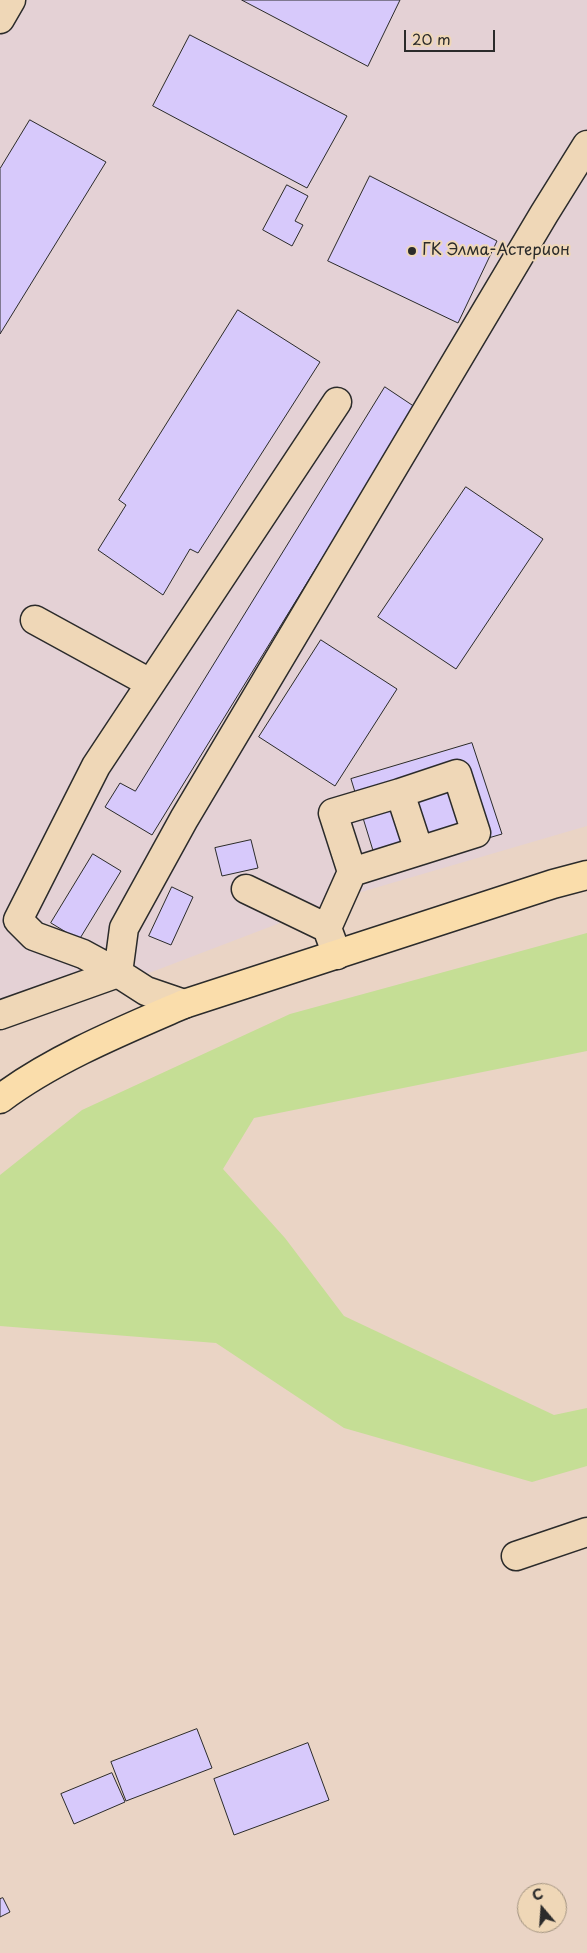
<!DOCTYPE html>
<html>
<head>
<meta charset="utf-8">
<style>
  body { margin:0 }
  #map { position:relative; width:587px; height:1953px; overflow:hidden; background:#ead4c5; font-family:"Playpen Sans",sans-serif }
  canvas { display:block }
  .north { position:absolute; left:517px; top:1883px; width:50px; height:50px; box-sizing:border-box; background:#efd7b7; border:1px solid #a1927f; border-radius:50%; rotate:342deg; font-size:14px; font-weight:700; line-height:20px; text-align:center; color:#2b2b2b }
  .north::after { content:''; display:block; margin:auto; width:18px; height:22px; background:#2b2b2b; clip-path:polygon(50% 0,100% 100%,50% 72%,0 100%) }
  .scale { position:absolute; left:404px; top:30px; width:91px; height:22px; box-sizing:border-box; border:2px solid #2b2b2b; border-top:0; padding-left:6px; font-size:15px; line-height:18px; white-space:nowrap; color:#2b2b2b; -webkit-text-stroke:4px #efd7b7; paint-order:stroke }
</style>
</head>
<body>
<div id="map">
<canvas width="587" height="1953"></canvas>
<div class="north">С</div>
<div class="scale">20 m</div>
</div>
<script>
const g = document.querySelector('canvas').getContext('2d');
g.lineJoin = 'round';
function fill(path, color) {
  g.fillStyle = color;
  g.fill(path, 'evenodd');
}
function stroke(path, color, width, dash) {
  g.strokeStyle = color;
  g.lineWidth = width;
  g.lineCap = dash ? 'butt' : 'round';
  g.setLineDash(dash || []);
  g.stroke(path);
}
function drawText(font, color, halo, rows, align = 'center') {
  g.font = font + ' "Playpen Sans",sans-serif';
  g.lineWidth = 4;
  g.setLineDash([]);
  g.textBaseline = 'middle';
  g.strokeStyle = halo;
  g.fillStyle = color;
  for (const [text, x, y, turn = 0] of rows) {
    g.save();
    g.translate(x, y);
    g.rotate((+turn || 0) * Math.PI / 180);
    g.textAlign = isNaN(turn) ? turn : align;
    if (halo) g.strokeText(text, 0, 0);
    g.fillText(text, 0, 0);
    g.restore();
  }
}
const built = new Path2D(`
  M0,0H587V826L361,892L0,1030Z`);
const green = new Path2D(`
  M587,933V1051L254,1118L223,1169L285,1238L344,1316L554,1415L587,1408V1466L532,1482L344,1428L216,1343L0,1326V1175L82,1110L290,1014Z`);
const building = new Path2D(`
  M242,0H400L368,66Z
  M190,35L347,116L307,188L153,106Z
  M30,120L106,162L0,334V169Z
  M370,176L497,241L458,323L328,261Z
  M287,185L308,196L295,221L303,225L292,246L263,230Z
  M238,310L320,362L198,553L190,549L163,595L98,550L126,505L119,500Z
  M385,387L415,407L152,835L105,807L120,783L135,791Z
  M466,487L543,539L456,669L378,617Z
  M321,640L397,689L335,786L259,737Z
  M472,743L502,834L379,870L351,779Z
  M251,840L258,868L222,876L215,848Z
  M93,854L121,871L79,940L51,923Z
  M172,887L193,897L171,945L149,936Z
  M197,1729L212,1768L126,1801L111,1762Z
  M308,1743L329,1800L234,1835L214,1779Z
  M112,1773L125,1802L74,1824L61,1794Z
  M3,1898L10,1912L0,1917V1899Z`);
const minor = new Path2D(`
  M0,19L11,0
  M337,402L96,766L18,920L34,936L83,954L118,973L124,928L184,819L544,214L587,145
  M35,620L150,683
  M400,793L457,774L476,833L419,851
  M246,889L327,928
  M337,955L327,928L352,872L419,851L400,793L333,813L352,872
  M0,1015L118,973L146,991L184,1004
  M516,1556L587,1532`);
const major = new Path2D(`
  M0,1099C53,1059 124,1030 184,1004L553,884L587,875`);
const markers = [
  [412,251,5,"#2b2b2b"]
];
const poiNames = [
  ["ГК Элма-Астерион",422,251]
];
fill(built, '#e4d1d5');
fill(green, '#c5de95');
fill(building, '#d7c9fb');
stroke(building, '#2b2b2b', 1);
stroke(minor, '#2b2b2b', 31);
stroke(major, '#2b2b2b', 31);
stroke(minor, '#efd7b7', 28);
stroke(major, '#faddab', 28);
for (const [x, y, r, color] of markers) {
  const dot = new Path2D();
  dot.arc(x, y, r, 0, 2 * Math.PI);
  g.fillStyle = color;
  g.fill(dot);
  stroke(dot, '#efd7b7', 2);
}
drawText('16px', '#2b2b2b', '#efd7b7', poiNames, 'left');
</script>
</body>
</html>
